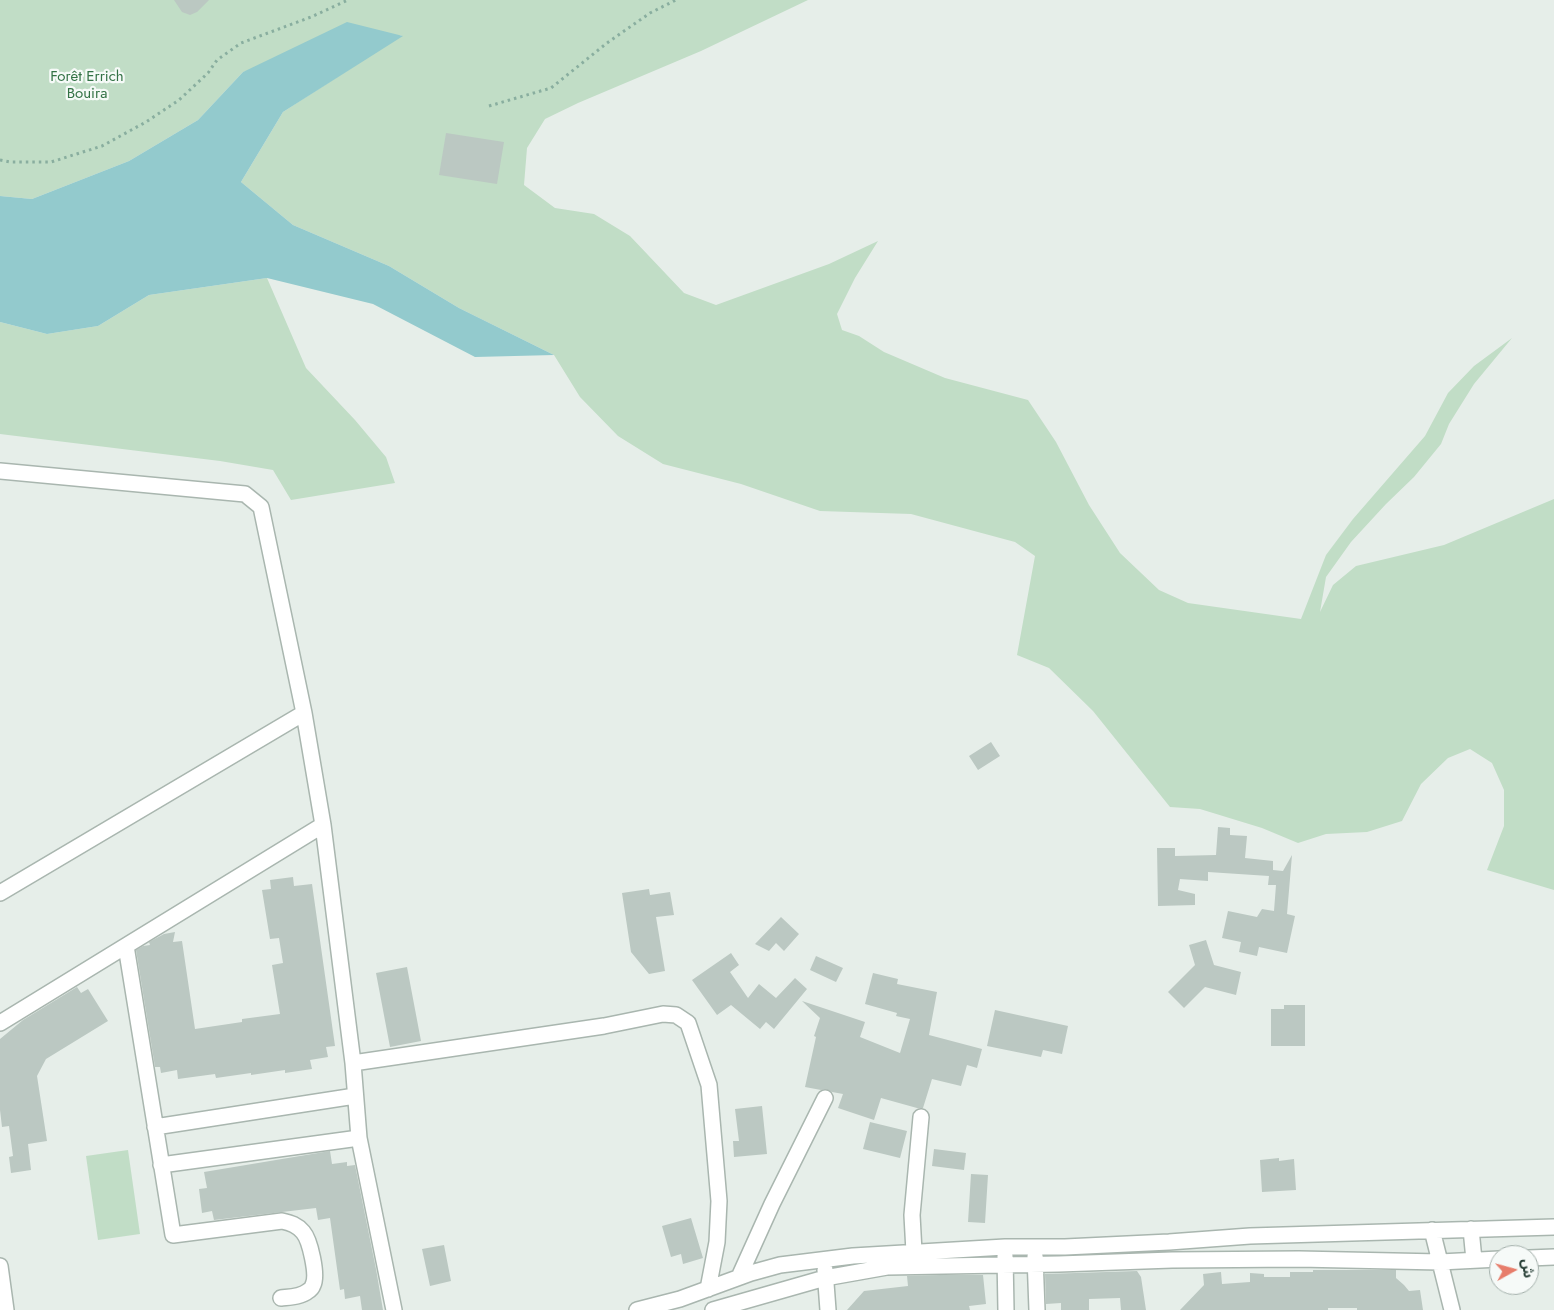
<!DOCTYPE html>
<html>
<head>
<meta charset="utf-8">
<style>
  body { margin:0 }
  #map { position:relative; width:1554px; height:1310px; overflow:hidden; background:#e6eee9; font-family:Jost,"Noto Sans Arabic",sans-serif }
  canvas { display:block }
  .north { position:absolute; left:1489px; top:1245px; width:50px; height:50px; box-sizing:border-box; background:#f6faf8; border:1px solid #a3afaa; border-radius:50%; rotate:83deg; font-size:14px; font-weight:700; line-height:20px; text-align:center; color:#263e35 }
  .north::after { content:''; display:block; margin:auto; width:18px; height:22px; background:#e77d6b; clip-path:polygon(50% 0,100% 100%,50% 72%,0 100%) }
</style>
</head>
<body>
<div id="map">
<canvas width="1554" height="1310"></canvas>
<div class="north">ش</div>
</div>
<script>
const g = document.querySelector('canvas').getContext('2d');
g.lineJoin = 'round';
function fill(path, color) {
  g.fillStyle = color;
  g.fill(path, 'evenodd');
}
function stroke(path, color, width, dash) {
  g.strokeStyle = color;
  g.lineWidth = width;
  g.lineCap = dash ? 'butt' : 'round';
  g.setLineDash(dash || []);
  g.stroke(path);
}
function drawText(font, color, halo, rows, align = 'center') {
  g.font = font + ' Jost,sans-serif';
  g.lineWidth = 4.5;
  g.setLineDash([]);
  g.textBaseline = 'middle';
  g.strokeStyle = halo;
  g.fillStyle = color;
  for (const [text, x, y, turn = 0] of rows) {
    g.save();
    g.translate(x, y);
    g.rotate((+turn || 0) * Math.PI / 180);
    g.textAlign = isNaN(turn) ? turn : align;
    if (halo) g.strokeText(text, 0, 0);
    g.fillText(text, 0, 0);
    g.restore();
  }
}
const green = new Path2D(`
  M0,0H808L701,51L578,103L545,119L527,148L524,185L555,208L594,214L630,236L684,293L716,305L829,264L878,241L855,278L837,314L842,330L859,336L884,352L945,378L1028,400L1056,442L1089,505L1120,553L1159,590L1188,603L1301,619L1326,555L1353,519L1425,436L1448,393L1474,366L1512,338L1474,384L1449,424L1441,444L1414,477L1386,504L1351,542L1326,577L1320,612L1333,585L1356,566L1444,545L1554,499V890L1487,870L1504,826V790L1492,763L1470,749L1448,758L1421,784L1402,821L1367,832L1326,834L1298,843L1262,828L1200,809L1170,807L1093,711L1049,668L1017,655L1035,556L1015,542L911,514L820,511L741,484L663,464L618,436L580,397L554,355L459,308L389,266L293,225L241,182L283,112L402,35L243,72L198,120L129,161L32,199L0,196Z
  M267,278L306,368L355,420L386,457L395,483L291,500L273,470L220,461L0,434V322L47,334L98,326L149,295Z
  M128,1150L140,1234L98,1240L86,1156Z`);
const water = new Path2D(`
  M347,22L403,36L283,112L241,182L293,225L389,266L459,308L554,355L475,357L373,304L267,278L149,295L98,326L47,334L0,322V196L32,199L129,161L198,120L243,72Z`);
const building = new Path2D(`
  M174,0H209L197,12L190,15L182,12Z
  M446,133L504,142L497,184L439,175Z
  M991,742L1000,756L978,770L969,756Z
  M1218,827L1230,828V835L1247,836L1245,858L1273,861V870L1283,871L1292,855L1287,914L1295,916L1287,953L1259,947L1257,956L1239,952L1241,942L1222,938L1228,911L1257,917L1262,909L1274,911L1276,885H1268L1269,876L1208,872V881L1180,879L1178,890L1195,894V905L1158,906L1157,848H1175V856L1216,855Z
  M293,877L294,886L312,884L335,1046L326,1047L328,1057L310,1060L312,1069L285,1073V1070L251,1075V1073L216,1078L215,1074L178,1079L177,1070L161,1073L160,1067H155L136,950L143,946L150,945L149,942L164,934L175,932L173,942L182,941L195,1029L242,1022V1019L280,1014L272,965L283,963L279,938L270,939L262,890L271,889L270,880Z
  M649,889L650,895L670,892L674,915L656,917L665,971L649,974L631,952L622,893Z
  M781,917L799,934L784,951L776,943L769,951L755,944Z
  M1206,940L1214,965L1241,972L1236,995L1205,987L1184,1008L1168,992L1195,965L1189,945Z
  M731,953L739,965L730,972L748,998L759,984L776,998L795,978L807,989L774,1029L766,1022L760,1029L731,1005L717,1015L692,980Z
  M816,956L843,968L836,982L810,970Z
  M407,967L421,1041L390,1047L376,973Z
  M873,973L898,979L897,984L937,992L929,1035L982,1049L977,1068L967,1065L961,1086L932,1079L923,1108H917L881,1098L874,1120L838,1108L843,1094L832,1092L825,1089L821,1090L805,1087L816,1037L814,1036L820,1018L802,1001L865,1022L860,1037L900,1053L910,1019L896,1016L897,1013L865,1004Z
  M77,987L81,993L88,989L108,1021L46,1059L37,1076L47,1141L28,1144L31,1170L11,1173L9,1157L13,1156L9,1126L2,1127L0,1110V1039L23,1020Z
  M1284,1005H1305V1046H1271V1009H1284Z
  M995,1010L1068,1026L1062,1054L1043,1050L1041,1057L987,1046Z
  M762,1106L767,1154L734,1157L733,1141H739L735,1109Z
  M870,1122L907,1131L900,1158L863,1149Z
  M934,1149L966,1153L964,1170L932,1166Z
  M330,1151L332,1164L347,1162V1166L355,1165L376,1269L383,1310H362L360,1296L345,1299L344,1289L340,1290L330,1218L318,1220L316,1208L214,1220L212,1211L202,1213L199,1189L207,1188L204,1172Z
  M1279,1158V1161L1294,1159L1296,1190L1262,1192L1260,1160Z
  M971,1174L988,1175L985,1223L968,1222Z
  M691,1218L703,1258L683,1264L681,1254L671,1257L662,1226Z
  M444,1245L451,1281L430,1286L422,1249Z
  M1313,1270H1396V1278L1404,1285L1409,1291L1420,1290L1423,1310H1357V1308H1328V1310H1180L1204,1285L1203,1274L1221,1272L1222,1284L1250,1282V1273L1264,1274V1277H1290V1272H1313Z
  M1137,1271L1141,1277L1146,1310H1121L1120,1298L1089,1299V1310H1061V1303L1046,1304L1045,1274Z
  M940,1275H983L986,1304L969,1306L970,1310H847L864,1291L908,1286L907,1276Z`);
const path = new Path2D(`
  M489,106L551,88L607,43L650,13L676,0
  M0,160L10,162H51L102,146L146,122L179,100L208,73L217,60L241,43L311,17L348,0`);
const minor = new Path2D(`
  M0,471L245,494L261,507L304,713L0,893
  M304,713L323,825L353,1063L359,1138L394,1310
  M126,946L173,1235L282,1221C291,1223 297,1225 303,1232C310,1240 318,1275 313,1285C312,1288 310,1290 308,1291C301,1297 289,1297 281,1298
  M0,1023L323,825
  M353,1063L604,1026L663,1014L676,1015L688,1023L709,1085L719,1201L717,1242L708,1289
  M155,1127L355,1096
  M161,1165L359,1138
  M1471,1229L1474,1260
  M1432,1230L1452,1310
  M914,1252L912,1215L921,1117
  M1005,1256L1006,1310
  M1035,1256L1037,1310
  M1529,1258L1554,1257
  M0,1266L6,1310
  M825,1270L828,1310
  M739,1277L772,1204L825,1098
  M637,1310L680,1299L751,1273L780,1265L853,1256L1005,1247H1065L1169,1242L1250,1236L1554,1227
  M713,1310L825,1278L887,1267L1059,1264L1172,1260L1299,1259L1440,1262L1499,1259`);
const parkNames = [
  ["Forêt Errich",87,77],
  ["Bouira",87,94]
];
fill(green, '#c1ddc6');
fill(water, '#93cacd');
fill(building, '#bbc8c2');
stroke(minor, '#a9b6af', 18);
stroke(path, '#89ae9f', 3, [2.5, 4]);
stroke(minor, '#fff', 15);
drawText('15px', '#337245', '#f6faf8', parkNames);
</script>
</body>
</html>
